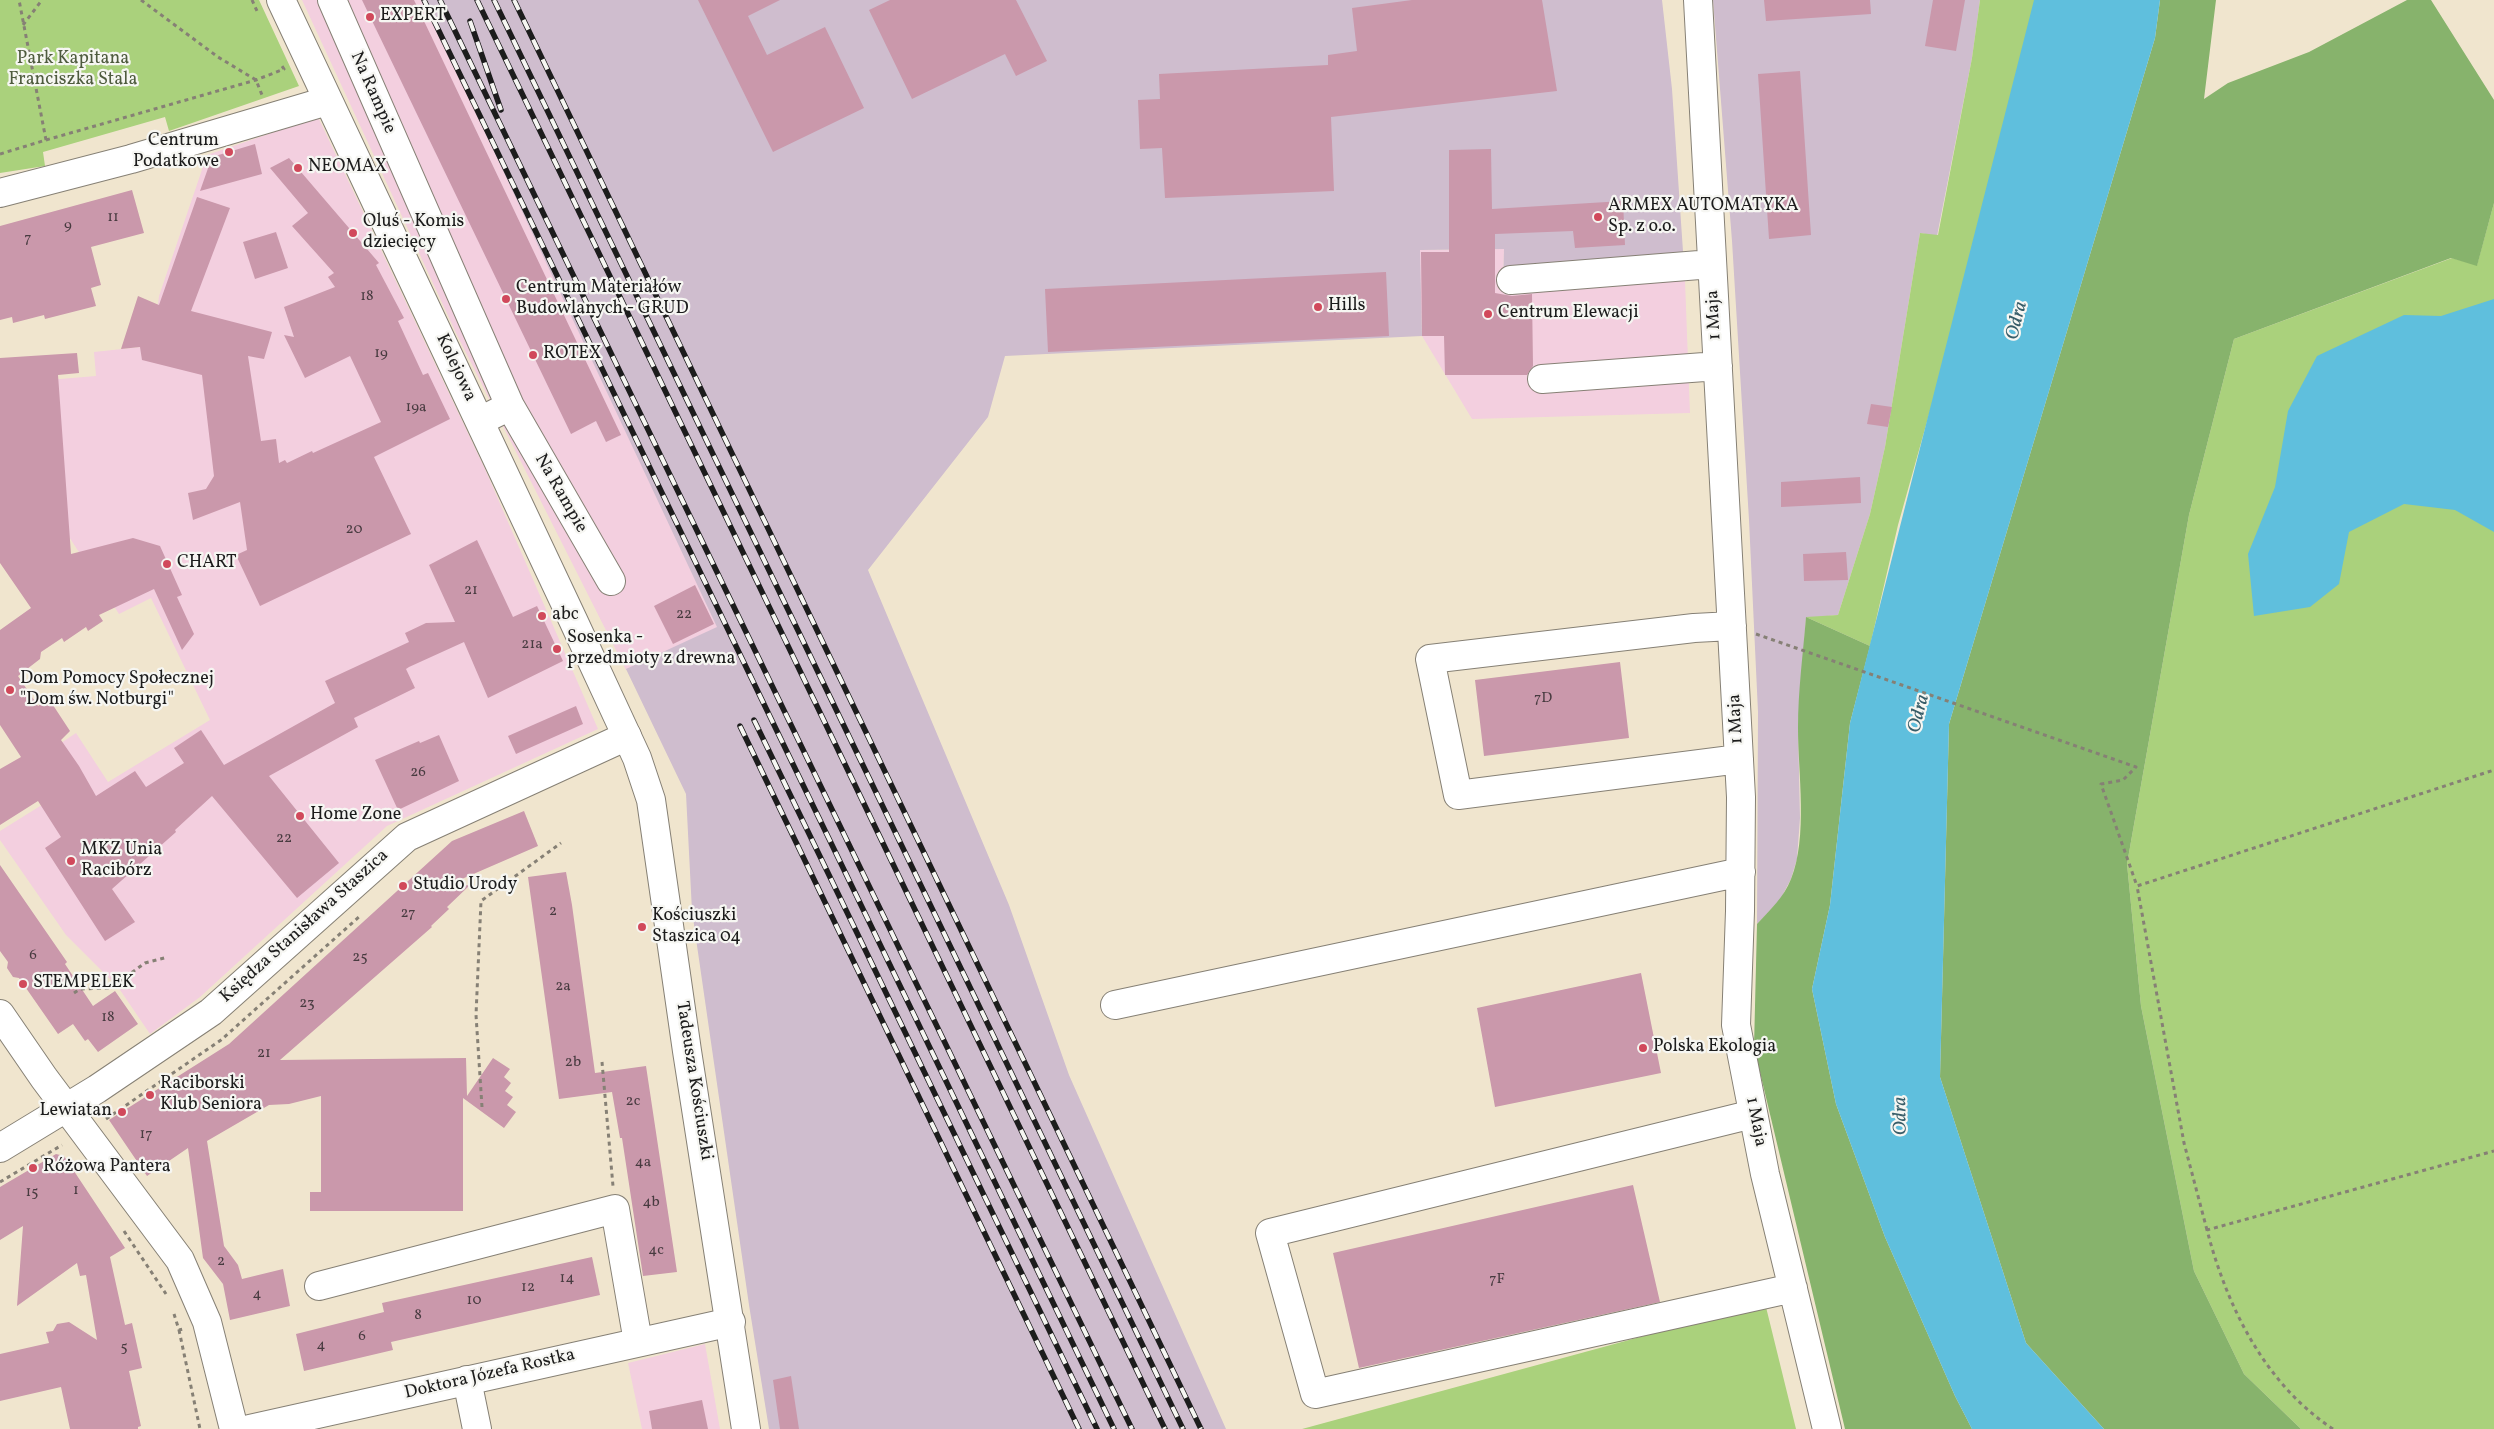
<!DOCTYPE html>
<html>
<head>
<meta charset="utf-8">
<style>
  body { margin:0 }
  canvas { display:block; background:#f0e5ce }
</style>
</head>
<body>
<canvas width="2494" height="1429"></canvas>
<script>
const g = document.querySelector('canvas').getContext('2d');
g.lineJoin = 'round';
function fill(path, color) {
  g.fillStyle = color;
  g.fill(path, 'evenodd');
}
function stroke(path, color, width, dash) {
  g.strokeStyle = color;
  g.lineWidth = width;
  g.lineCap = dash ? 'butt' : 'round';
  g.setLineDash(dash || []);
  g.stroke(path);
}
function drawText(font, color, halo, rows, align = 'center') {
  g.font = font + ' Vollkorn,serif';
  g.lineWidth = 4.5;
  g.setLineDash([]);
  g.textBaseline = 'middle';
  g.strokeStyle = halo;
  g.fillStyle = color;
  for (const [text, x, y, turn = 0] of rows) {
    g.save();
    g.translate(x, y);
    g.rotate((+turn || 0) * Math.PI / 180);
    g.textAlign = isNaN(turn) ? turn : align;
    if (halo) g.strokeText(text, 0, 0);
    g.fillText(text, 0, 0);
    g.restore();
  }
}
const built = new Path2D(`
  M302,0H426L719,629L626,670L456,333Z
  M318,117L485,469L598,729L387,826L200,997L150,1034L118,987L66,935L0,840V831L45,803L22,769L76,733L108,782L210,720L151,598L119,614L62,526L0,510V384L96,376L94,352L141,347L158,304L159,296L207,155Z
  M1504,249L1503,291L1685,281L1690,413L1472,419L1422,336L1419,250Z
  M705,1344L720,1429H642L628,1363Z`);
const industrial = new Path2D(`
  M423,0H1662L1672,89L1685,281L1503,291L1504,249L1420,250L1422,336L1005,356L988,417L868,570L1009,905L1069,1075L1226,1429H769L749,1305L692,911L686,794L626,669L717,627Z
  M1713,0H1980L1972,58L1937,236L1920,233L1885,447L1870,514L1838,615L1806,618L1798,726L1800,818L1797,859L1791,879L1780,900L1757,924L1758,712L1749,520L1732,241Z`);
const green = new Path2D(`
  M0,0H259L299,86L169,131L165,117L43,152L45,166L0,173Z
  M1980,0H2035L1944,361L1898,525L1870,646L1806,617L1838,615L1870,514L1885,447L1920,233L1938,235L1972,58Z
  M2494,203V1429H2301L2244,1374L2194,1271L2141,1006L2127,864L2189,515L2234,339L2452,258L2477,265Z
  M1765,1303L1796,1429H1302Z`);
const forest = new Path2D(`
  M2160,0H2216L2204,99L2228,83L2309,52L2407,0H2431L2494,100V203L2477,266L2451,258L2234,339L2189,515L2127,864L2141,1006L2194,1271L2244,1374L2301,1429H2104L2026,1343L1940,1077L1949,724L2155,38Z
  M1806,617L1870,646L1850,723L1830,905L1812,989L1836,1104L1885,1237L1955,1396L1972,1429H1845L1754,1047L1757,924C1770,910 1784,897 1791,879C1808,838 1798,772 1798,728C1798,691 1803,654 1806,617Z`);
const water = new Path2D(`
  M2034,0H2160L2155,38L1949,724L1940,1077L2026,1343L2104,1429H1972L1955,1396L1885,1237L1836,1104L1812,989L1830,905L1850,723Z
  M2494,299V532L2455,510L2404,504L2349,532L2339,584L2310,607L2254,616L2248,554L2275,487L2288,411L2317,356L2404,315L2441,316Z`);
const building = new Path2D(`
  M362,0H414L621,435L606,442L596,421L571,434Z
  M698,0H780L748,16L767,55L825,27L864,108L773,152Z
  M890,0H1016L1047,61L1016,76L1005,54L912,99L869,10Z
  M1412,0H1542L1557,91L1331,117L1334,191L1165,198L1162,148L1140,149L1138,100L1160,99L1159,74L1328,65V55L1357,51L1352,8Z
  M1764,0H1870L1871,14L1766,21Z
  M1933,0H1965L1956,51L1925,46Z
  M1800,71L1811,235L1769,239L1758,74Z
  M255,144L262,174L200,191L212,157Z
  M1491,149L1492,209L1623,201L1625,245L1575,248L1573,231L1495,234V293L1512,296L1532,294L1533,366L1527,375H1445L1444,336H1422L1421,252H1449V150Z
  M289,158L379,263L376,265L404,318L398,321L423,375L428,373L450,419L374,457L411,534L260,606L236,555L247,550L240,502L193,520L188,493L206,489L214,476L202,375L142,360L140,347L121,349L138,296L159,305L197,197L230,208L191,311L272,332L264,359L248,356L261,441L276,439L279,463L285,460L287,463L312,451L313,453L381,422L350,356L305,378L284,335L294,337L284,307L335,287L328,277L334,273L292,226L308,213L270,168Z
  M132,190L144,233L91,247L101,285L91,288L96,306L45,319L44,315L13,323L12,317L0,320V226Z
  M276,232L288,268L255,279L243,242Z
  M1386,272L1389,336L1048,352L1045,289Z
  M77,353L79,373L58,375L71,554L133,538L160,546L182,595L177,597L194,634L182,650L154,589L99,615L103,621L88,631L86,627L64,642L62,638L41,652L40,659L18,676L38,706L49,699L70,731L61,740L79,766L96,796L135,771L146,787L184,763L174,748L201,730L224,765L335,703L325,681L409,642L405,633L426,623L455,622L429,565L477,540L513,617L537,606L563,661L488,698L464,642L409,667L406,669L415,688L354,718L358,727L269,776L339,863L297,898L212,796L175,830L176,832L112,889L135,922L105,941L45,848L61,837L38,801L0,825V769L21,757L0,725V630L31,608L0,563V358Z
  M1871,404L1892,407L1888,427L1867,424Z
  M1860,477L1861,503L1781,507V482Z
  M1846,552L1848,580L1804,581L1803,554Z
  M695,585L714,624L673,644L654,606Z
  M1620,662L1629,738L1484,756L1475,680Z
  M576,706L583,724L516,754L508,736Z
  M439,735L459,781L398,810L375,760L419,741L420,743Z
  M524,811L538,846L441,888L470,885L447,907L449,909L431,926L432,927L280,1060L466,1058L467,1096L493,1058L510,1069L504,1077L511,1083L505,1091L513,1097L507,1105L516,1112L504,1128L463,1098V1211H310V1192H321V1096L289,1104L269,1105L207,1141L224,1246L238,1265L242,1279L283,1269L290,1306L230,1320L223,1284L203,1258L188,1148L147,1176L109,1120L229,1044L452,841Z
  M0,865L67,962L65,964L93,1006L115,991L138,1024L98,1052L88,1039L85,1041L73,1024L58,1034L19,978L13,977L7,968L8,962L0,951Z
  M566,872L572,905L595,1073L646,1066L677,1272L643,1276L622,1138H620L612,1092L559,1099L528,877Z
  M1641,973L1661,1073L1495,1107L1477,1008Z
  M56,1154L64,1156L125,1248L110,1257L125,1325L132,1323L142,1368L129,1371L141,1426L138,1427V1429H70L61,1387L0,1401V1354L49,1343L46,1332L53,1331L57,1324L69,1322L97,1340L86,1275L80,1276L77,1263L17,1306L23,1226L0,1240V1187Z
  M1633,1185L1660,1302L1359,1368L1333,1253Z
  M592,1257L600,1295L391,1342L393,1350L304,1371L296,1334L384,1312L382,1303Z
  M791,1376L799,1429H780L773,1380Z
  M702,1400L708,1429H652L649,1411Z`);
const path = new Path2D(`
  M141,0L218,57L256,80L262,95
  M252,0L257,11
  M23,25L42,0
  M46,140L256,80L284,69L282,66
  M0,154L46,140L19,0
  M1756,634L2136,767L2123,780L2101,784L2137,886
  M74,993L80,989L110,988L145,963L168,957
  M602,1062L613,1186
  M482,1107L476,1015L481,901L561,843
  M106,1119L221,1040L360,916
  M0,1182L62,1145
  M2207,1230L2184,1143L2137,886L2494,770
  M124,1231L166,1294
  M174,1314L179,1330L183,1329
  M179,1330L200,1429
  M2333,1429C2265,1384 2227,1307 2207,1230L2494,1151`);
const minor = new Path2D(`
  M332,0L510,406L480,421
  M1698,0L1741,797L1740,911L1736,1025L1765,1174L1827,1429
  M0,193L131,159L327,101
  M1511,280L1712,264
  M1542,379L1718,366
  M510,406L611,581
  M1732,626L1694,628L1430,659L1458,795L1739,759
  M1115,1005L1741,872
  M0,1014L44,1078L180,1260L207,1322L234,1429
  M1753,1114L1270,1233L1315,1394L1793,1288
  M0,1148L97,1089L211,1012L407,837L627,736
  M319,1286L615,1209L638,1342
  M467,1380L477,1429
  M250,1429L731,1322`);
const major = new Path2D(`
  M281,0L573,620L637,758L651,800L687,1051L746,1429`);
const rail = new Path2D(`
  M424,0L1114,1429
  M440,0L1132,1429
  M477,0L1165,1429
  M494,0L1183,1429
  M514,0L1201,1429
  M470,21L501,110
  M754,720L1097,1429
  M740,726L1079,1429`);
const markers = [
  [370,17,5,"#d1495b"],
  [229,152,5,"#d1495b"],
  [298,168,5,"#d1495b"],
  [1598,217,5,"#d1495b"],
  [353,233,5,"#d1495b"],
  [506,299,5,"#d1495b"],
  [1318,307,5,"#d1495b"],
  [1488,314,5,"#d1495b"],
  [533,355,5,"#d1495b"],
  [167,564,5,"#d1495b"],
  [542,616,5,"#d1495b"],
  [557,649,5,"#d1495b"],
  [10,690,5,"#d1495b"],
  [300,816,5,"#d1495b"],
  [71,861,5,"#d1495b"],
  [403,886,5,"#d1495b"],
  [642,927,5,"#d1495b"],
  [23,984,5,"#d1495b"],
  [1643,1048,5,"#d1495b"],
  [150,1095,5,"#d1495b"],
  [122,1112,5,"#d1495b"],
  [33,1168,5,"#d1495b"]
];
const numberNames = [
  ["11",113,218],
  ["9",68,226],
  ["7",28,239],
  ["18",367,297],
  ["19",381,354],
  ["19a",416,408],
  ["20",354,530],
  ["21",471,591],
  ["22",684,615],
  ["21a",532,645],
  ["7D",1543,699],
  ["26",418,773],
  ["22",284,839],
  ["2",553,912],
  ["27",408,914],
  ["6",33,956],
  ["25",360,958],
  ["2a",563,987],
  ["23",307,1004],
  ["18",108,1018],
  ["21",264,1054],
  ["2b",573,1063],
  ["2c",633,1102],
  ["17",146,1135],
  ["4a",643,1163],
  ["1",76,1191],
  ["15",32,1193],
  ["4b",651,1203],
  ["4c",656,1251],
  ["2",221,1262],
  ["14",567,1279],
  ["7F",1497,1280],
  ["12",528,1288],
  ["4",257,1295],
  ["10",474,1301],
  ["8",418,1316],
  ["6",362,1337],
  ["4",321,1346],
  ["5",124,1348]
];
const poiNames = [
  ["EXPERT",380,17],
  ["Centrum",219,142,"right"],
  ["Podatkowe",219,163,"right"],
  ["NEOMAX",308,168],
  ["ARMEX AUTOMATYKA",1608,207],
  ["Sp. z o.o.",1608,228],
  ["Oluś - Komis",363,223],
  ["dziecięcy",363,244],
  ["Centrum Materiałów",516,289],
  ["Budowlanych - GRUD",516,310],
  ["Hills",1328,307],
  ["Centrum Elewacji",1498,314],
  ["ROTEX",543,355],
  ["CHART",177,564],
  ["abc",552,616],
  ["Sosenka -",567,639],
  ["przedmioty z drewna",567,660],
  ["Dom Pomocy Społecznej",20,680],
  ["\"Dom św. Notburgi\"",20,701],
  ["Home Zone",310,816],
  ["MKZ Unia",81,851],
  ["Racibórz",81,872],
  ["Studio Urody",413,886],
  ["Kościuszki",652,917],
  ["Staszica 04",652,938],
  ["STEMPELEK",33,984],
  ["Polska Ekologia",1653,1048],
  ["Raciborski",160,1085],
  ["Klub Seniora",160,1106],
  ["Lewiatan",112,1112,"right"],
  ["Różowa Pantera",43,1168]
];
const parkNames = [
  ["Park Kapitana",73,60],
  ["Franciszka Stala",73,81]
];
const streetNames = [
  ["Na Rampie",372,93,66],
  ["1 Maja",1715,315,-93],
  ["Kolejowa",455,368,65],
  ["Na Rampie",560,494,60],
  ["1 Maja",1737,719,-93],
  ["Księdza Stanisława Staszica",305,927,-42],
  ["Tadeusza Kościuszki",693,1081,81],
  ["1 Maja",1755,1122,79],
  ["Doktora Józefa Rostka",490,1375,-13]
];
const waterNames = [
  ["Odra",2018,321,-76],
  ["Odra",1920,714,-76],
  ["Odra",1902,1116,-91]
];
fill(built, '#f3cfdf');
fill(industrial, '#cfbdce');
fill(green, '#aad17c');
fill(forest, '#87b36c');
fill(water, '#5fbfdd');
fill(building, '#ca98ab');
stroke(minor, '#868075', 30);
stroke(major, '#868075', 30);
stroke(path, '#868075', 3, [4, 4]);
stroke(minor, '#fff', 28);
stroke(major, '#fff', 28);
stroke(rail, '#1c1c1c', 5.5);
stroke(rail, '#f6f6f2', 4, [11]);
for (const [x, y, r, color] of markers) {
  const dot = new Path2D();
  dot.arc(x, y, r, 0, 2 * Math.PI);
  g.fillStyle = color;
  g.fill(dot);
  stroke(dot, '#f6f6f2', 2);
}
drawText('15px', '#483b40', null, numberNames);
drawText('18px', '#1c1c1c', '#f6f6f2', poiNames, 'left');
drawText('18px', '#4e5b3e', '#f6f6f2', parkNames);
drawText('18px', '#1c1c1c', '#f6f6f2', streetNames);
drawText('italic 19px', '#375d69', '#f6f6f2', waterNames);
</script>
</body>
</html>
